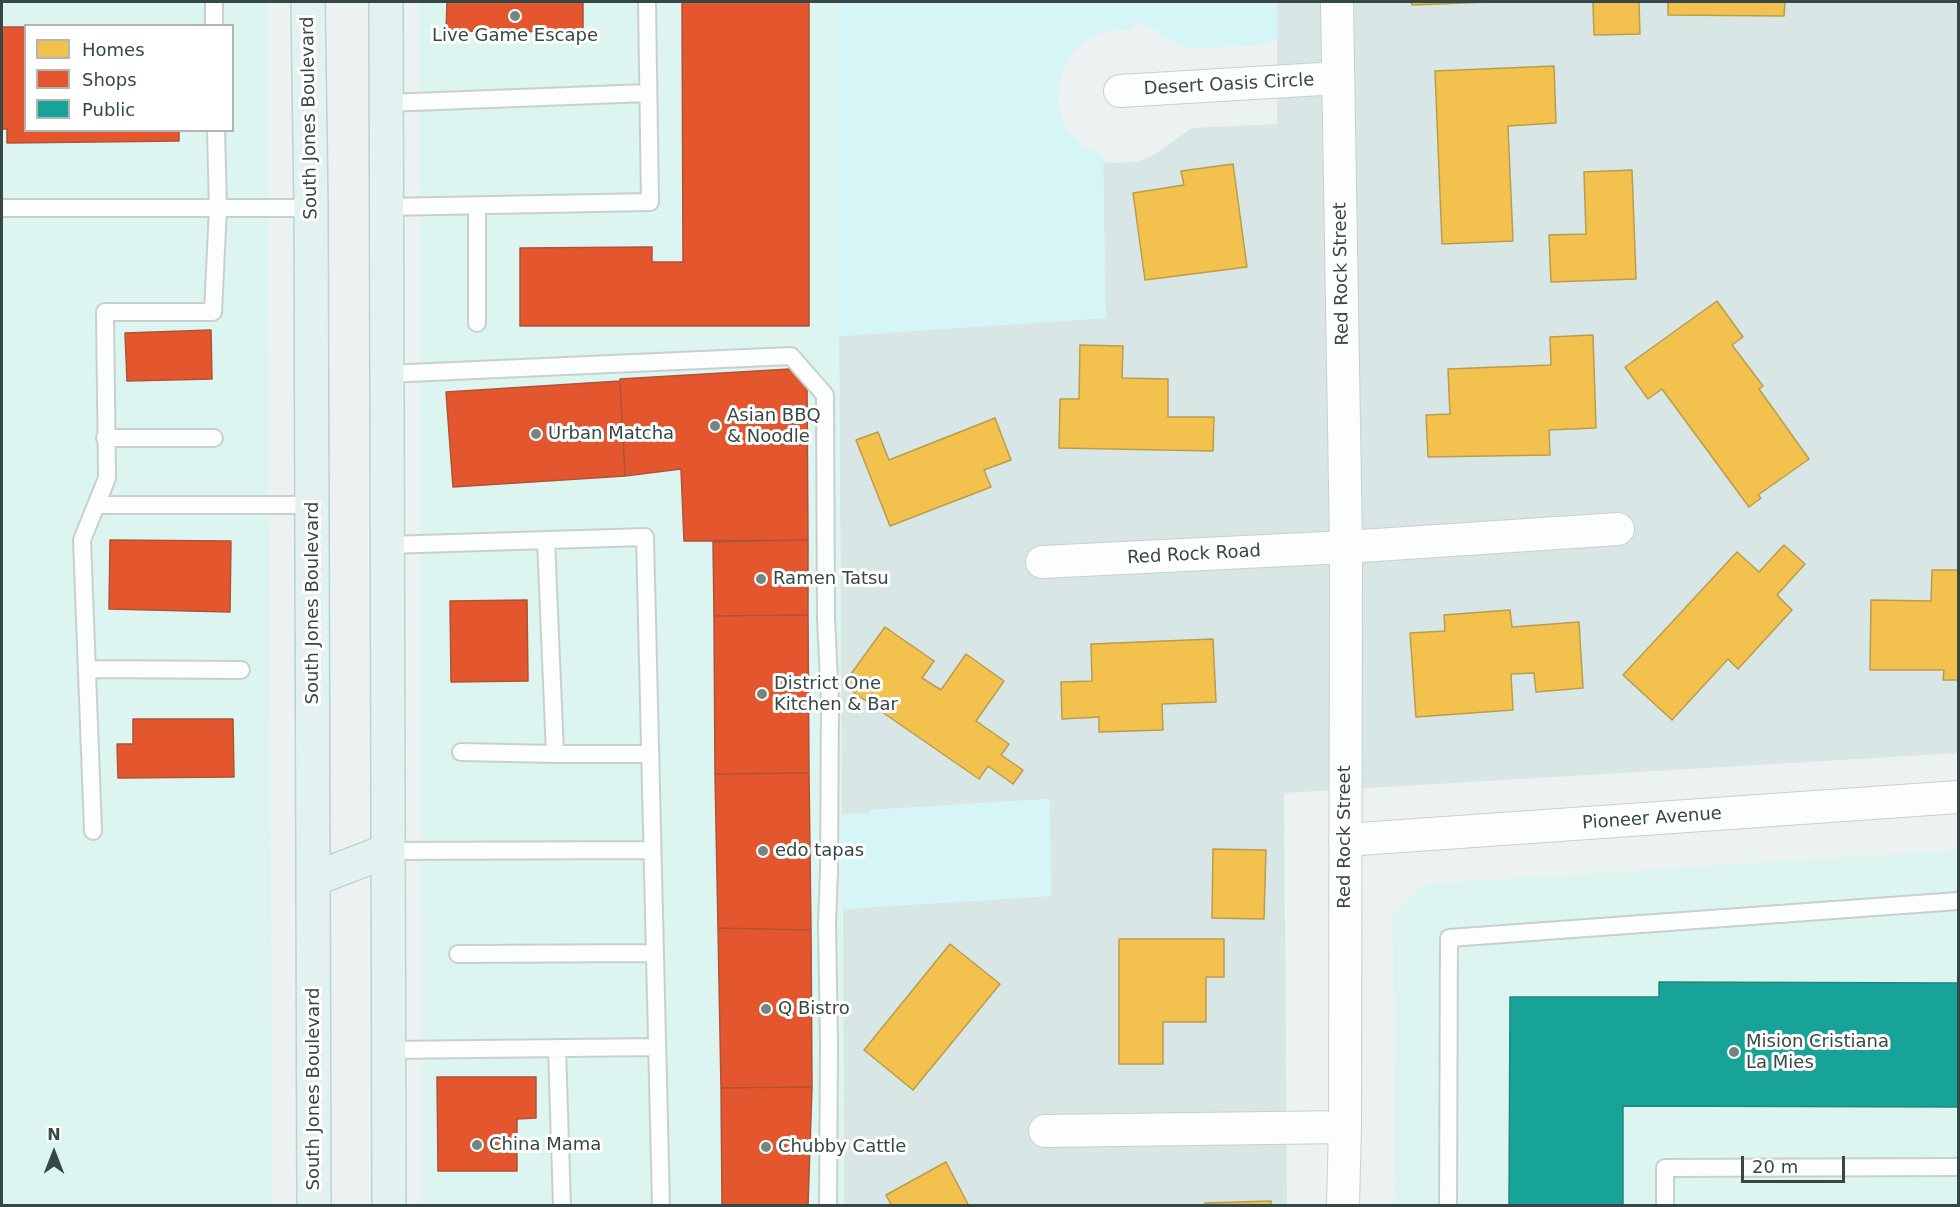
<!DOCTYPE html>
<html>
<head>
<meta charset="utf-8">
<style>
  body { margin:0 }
  #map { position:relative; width:1960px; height:1207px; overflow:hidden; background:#ebf2f1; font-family:"DejaVu Sans",sans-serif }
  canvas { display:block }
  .frame { position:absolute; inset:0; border:3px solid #364845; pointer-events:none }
  .legend { position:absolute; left:24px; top:24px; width:210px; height:108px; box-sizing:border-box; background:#fff; border:2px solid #afb6b5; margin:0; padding:8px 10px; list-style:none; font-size:18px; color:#364845 }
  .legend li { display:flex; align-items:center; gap:12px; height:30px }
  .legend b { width:30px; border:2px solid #afb6b5 }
  .north { position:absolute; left:24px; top:1123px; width:60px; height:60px; -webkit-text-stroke:4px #fff; paint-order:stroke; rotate:0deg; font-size:16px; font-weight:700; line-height:24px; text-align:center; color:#364845 }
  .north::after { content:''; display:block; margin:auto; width:21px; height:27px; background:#364845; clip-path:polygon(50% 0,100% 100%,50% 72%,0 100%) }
  .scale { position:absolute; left:1741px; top:1156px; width:104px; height:27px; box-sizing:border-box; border:3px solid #364845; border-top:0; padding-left:8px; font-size:18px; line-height:21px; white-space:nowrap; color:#364845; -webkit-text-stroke:4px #fff; paint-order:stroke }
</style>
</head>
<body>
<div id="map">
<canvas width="1960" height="1207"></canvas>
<div class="frame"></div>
<ul class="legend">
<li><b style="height:16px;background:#f2c14e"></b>Homes</li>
<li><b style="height:16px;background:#e4572e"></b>Shops</li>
<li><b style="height:16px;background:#17a398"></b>Public</li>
</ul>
<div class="north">N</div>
<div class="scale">20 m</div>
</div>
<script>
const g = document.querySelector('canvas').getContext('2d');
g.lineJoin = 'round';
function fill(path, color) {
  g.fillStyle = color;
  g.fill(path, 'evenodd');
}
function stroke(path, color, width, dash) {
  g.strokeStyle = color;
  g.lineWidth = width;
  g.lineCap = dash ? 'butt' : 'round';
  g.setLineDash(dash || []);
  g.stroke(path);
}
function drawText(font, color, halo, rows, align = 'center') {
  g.font = font + ' "DejaVu Sans",sans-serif';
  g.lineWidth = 6;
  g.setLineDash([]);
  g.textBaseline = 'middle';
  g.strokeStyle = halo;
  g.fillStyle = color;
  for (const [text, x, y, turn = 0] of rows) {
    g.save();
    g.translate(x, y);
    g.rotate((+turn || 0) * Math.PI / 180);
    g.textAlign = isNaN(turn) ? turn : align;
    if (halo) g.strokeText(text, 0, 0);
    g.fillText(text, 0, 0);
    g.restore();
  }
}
const residential = new Path2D(`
  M1277,2H1958V753L1284,793L1287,1205H844L843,909L1051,896L1049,799L870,810V813L842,814L839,336L1105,318L1103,162L1120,163L1139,161L1152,156L1192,128L1277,124Z`);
const commercial = new Path2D(`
  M2,2H267L272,1205L2,1206ZM26,26H232V130H26Z
  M419,2H839V336L844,1205H422Z
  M1958,850V1205H1395L1393,913L1426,884Z`);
const sand = new Path2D(`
  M839,2H1277V38L1263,45L1192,48L1177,44L1150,27L1135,22L1132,30C1121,30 1111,29 1100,33C1055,50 1042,115 1082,145C1088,150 1097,152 1103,155L1106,318L839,336Z
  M1050,799L1051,896L843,909L842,814L870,813V810Z`);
const homes = new Path2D(`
  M1411,2H1489L1412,5Z
  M1593,2H1639L1640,34L1594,35Z
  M1668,2H1785L1784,16L1668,15Z
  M1554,66L1556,123L1508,126L1513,241L1442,244L1435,71Z
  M1233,164L1247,267L1145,280L1133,193L1184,185L1181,171Z
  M1632,170L1636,279L1551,282L1549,235L1586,234L1584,172Z
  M1717,301L1743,337L1732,345L1763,386L1759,389L1809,459L1758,495L1761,498L1749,507L1662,389L1648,399L1625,367Z
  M1593,335L1596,428L1549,430L1550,455L1428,457L1426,415L1450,414L1448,369L1551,365L1550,337Z
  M1080,345L1123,346L1122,378L1168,379V417H1214L1213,451L1059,448L1060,399H1079Z
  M995,418L1011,460L984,470L991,487L890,526L856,440L878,432L889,460Z
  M1784,545L1805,564L1777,595L1792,610L1738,669L1728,659L1672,720L1623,675L1737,552L1759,572Z
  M1932,570H1958V680H1943L1944,670H1870L1871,600L1931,601Z
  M1510,610L1512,627L1579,622L1583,688L1536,692L1534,673L1511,674L1513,710L1416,717L1410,633L1445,631L1444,615Z
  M885,627L934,661L922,678L941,690L966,654L1004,681L976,721L1009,744L1001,755L1023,770L1013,784L988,766L979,779L843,685Z
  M1213,639L1216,702L1162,704L1163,730L1099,732V717L1062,719L1061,682L1092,681L1091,644Z
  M1213,849L1266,850L1264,919L1212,918Z
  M1119,939H1224V977H1206V1022H1163V1064H1119Z
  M950,944L1000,984L913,1090L864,1050Z
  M946,1162L969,1206H892L886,1195Z
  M1271,1201V1206H1205V1203Z`);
const shops = new Path2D(`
  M447,2H583V32L446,31Z
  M682,2H809V326H520V248L652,247V262H683Z
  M2,27H26V130H179V141L7,143V129H2Z
  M211,330L212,379L127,381L125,333Z
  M790,369L807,384L808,540L684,541L681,469L625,476L620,379Z
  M620,381L625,476L453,487L446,392Z
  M110,540L231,541L230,612L109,609Z
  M808,540V615L714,616L713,542Z
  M527,600L528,681L451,682L450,601Z
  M808,615L809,773L715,774L714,616Z
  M133,719H233L234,777L118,778L117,744H133Z
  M809,773L811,930L718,928L715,774Z
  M718,928L811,930L812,1087L721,1088Z
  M437,1077H536V1118L517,1119V1171H438Z
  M812,1087L808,1206H722L721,1088Z`);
const public = new Path2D(`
  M1659,982L1958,983V1107L1623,1106V1206H1509L1510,997H1659Z`);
const lane = new Path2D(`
  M214,2V26
  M386,103L648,93
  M477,206V323
  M386,207L650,202L647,2
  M2,208H311
  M386,374L791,356L825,395L826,618L830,702L829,872L827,922L829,1045L828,1206
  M105,438H214
  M97,505H312
  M546,540L555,754H650
  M387,545L645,537L661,1206
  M87,669L241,670
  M461,752L555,754
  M93,831L82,540L107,478L105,312H213L218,208L216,130
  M387,851L652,850
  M458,954L655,953
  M557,1048L562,1206
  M388,1050L657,1047
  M1448,1206L1449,938L1958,901
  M1665,1206V1168L1958,1167`);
const street = new Path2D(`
  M1337,2L1346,547L1345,1127L1343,1206
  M1120,91L1338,78
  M1042,562L1346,547L1618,529
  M1345,840L1958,797
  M1045,1131L1345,1127`);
const primary = new Path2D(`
  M308,2L311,208L314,1206
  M386,2L389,1206
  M314,879L387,851`);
const markers = [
  [515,16,6,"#758481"],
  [715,426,6,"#758481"],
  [536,434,6,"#758481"],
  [761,579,6,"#758481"],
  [762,694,6,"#758481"],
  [763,851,6,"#758481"],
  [766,1009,6,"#758481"],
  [1734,1052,6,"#758481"],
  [477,1145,6,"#758481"],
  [766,1147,6,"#758481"]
];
const poiNames = [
  ["Live Game Escape",515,36,"center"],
  ["Asian BBQ",727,416],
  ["& Noodle",727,437],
  ["Urban Matcha",548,434],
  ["Ramen Tatsu",773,579],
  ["District One",774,684],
  ["Kitchen & Bar",774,705],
  ["edo tapas",775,851],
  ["Q Bistro",778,1009],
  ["Mision Cristiana",1746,1042],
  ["La Mies",1746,1063],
  ["China Mama",489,1145],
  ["Chubby Cattle",778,1147]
];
const streetNames = [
  ["Desert Oasis Circle",1229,85,-3],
  ["South Jones Boulevard",310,118,-91],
  ["Red Rock Street",1342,274,-91],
  ["Red Rock Road",1194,555,-3],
  ["South Jones Boulevard",313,603,-90],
  ["Pioneer Avenue",1652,819,-4],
  ["Red Rock Street",1345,837,-90],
  ["South Jones Boulevard",314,1089,-90]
];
fill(residential, '#d8e6e5');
fill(commercial, '#ddf5f0');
fill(sand, '#d5f5f6');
fill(homes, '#f2c14e');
stroke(homes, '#ba9d4b', 1.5);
fill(shops, '#e4572e');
stroke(shops, '#b05235', 1.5);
fill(public, '#17a398');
stroke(public, '#20887f', 1.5);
stroke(lane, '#c8d0cf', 20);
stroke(street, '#c8d0cf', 34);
stroke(primary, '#b8d4d3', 36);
stroke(lane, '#fcfdfd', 16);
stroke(street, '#fcfdfd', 32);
stroke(primary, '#e4f1f1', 33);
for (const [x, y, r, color] of markers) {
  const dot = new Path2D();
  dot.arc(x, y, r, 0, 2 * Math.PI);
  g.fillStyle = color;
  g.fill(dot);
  stroke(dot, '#fff', 2);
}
drawText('18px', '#364845', '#fff', poiNames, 'left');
drawText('18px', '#364845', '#fff', streetNames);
</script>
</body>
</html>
